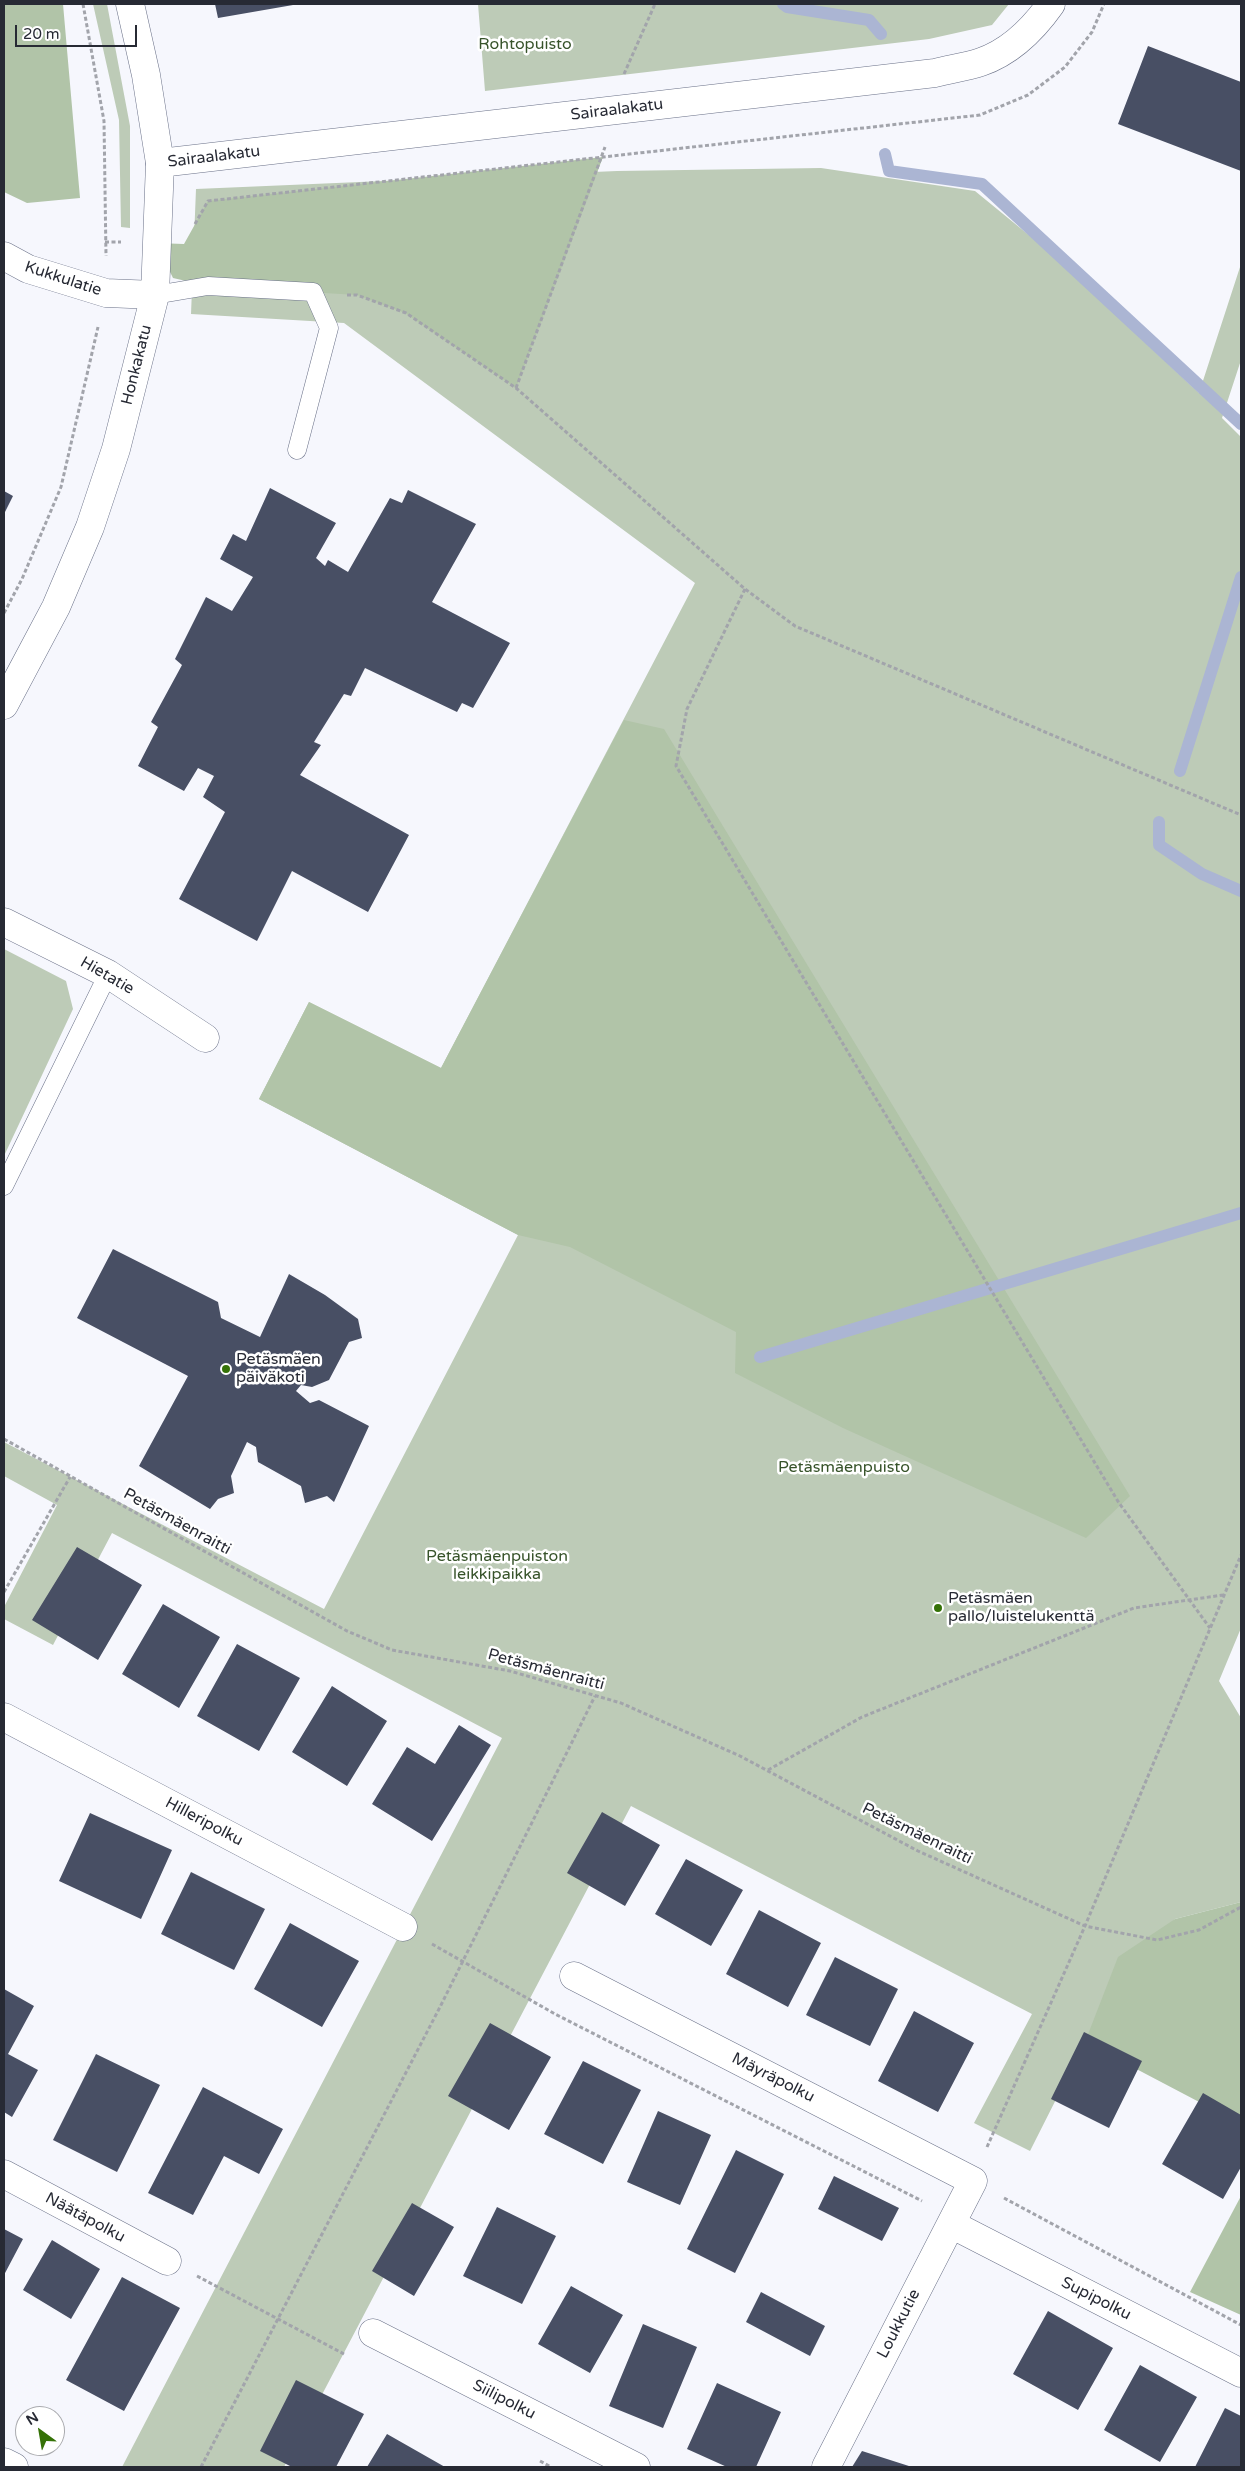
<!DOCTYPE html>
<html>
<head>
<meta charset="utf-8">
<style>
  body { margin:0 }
  #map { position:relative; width:1245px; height:2471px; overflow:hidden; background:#f6f7fd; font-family:"Varela Round",sans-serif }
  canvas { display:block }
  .frame { position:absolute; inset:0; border:5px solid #272a34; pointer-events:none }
  .north { position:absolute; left:15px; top:2406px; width:50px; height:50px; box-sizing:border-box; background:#fff; border:1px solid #a9aaae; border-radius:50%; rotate:328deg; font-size:14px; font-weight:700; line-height:20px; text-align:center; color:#272a34 }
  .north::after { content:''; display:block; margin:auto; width:18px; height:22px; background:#357207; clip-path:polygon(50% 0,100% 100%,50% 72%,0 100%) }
  .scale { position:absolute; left:15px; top:25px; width:122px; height:22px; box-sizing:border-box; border:2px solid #272a34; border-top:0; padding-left:6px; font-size:15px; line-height:18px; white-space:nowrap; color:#272a34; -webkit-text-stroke:4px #fff; paint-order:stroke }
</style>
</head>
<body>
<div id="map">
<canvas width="1245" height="2471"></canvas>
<div class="frame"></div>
<div class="north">N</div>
<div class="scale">20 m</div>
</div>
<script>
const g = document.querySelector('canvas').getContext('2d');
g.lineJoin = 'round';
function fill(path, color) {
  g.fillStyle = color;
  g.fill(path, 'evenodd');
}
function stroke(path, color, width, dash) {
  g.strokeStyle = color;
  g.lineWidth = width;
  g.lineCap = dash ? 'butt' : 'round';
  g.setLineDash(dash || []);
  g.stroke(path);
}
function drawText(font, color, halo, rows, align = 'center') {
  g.font = font + ' "Varela Round",sans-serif';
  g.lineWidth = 5;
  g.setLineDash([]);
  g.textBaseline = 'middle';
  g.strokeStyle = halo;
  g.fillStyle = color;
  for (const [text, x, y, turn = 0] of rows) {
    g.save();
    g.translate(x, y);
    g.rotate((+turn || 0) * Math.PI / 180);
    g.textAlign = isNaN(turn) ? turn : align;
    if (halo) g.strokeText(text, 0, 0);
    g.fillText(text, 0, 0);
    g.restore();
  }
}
const green = new Path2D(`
  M93,4H107L130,126V228L121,227L119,120Z
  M478,4H1009L992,25L929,39L485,91Z
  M821,168L975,191L1041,245L1199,393L1241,264V360L1222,418L1241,437V1628L1219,1681L1241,1718V1902L1175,1919L1085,2042L1030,2151L974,2123L1032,2014L631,1806L284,2467H122L502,1738L112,1533L53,1645L4,1619V1607L57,1505L4,1476V1442L324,1609L518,1235L259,1099L309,1002L441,1068L695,583L344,323L191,314L196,189L617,171Z
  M4,949L66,981L73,1009L4,1156Z`);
const forest = new Path2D(`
  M4,4H63L80,198L27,203L4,192Z
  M603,157L516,388L405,313L357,295L208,286L173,278L156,243L184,244L208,201Z
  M624,720L664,729L1130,1496L1086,1538L843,1428L735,1373L736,1332L570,1247L518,1235L259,1099L309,1002L441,1068Z
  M1241,1902V2124L1085,2042L1118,1957L1175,1919Z
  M1241,2196V2315L1190,2292Z`);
const stream = new Path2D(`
  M783,4L787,7L869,20L881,34
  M885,154L889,171L982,184L1241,424
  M1180,771L1241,577
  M1159,822V845L1202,874L1241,891
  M760,1357L1241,1213`);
const building = new Path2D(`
  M215,4H293V5L218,18Z
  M1148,46L1241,82V171L1118,124Z
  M270,488L336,523L316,558L325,566L328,560L348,572L390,498L402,503L408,490L476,524L432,602L510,643L473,708L462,703L457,712L365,668L351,696L344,694L314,742L321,745L300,775L409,835L368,912L292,871L257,941L179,899L225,812L203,797L214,776L198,768L184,791L138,766L158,727L151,722L182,665L175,659L206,597L232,611L253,577L220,559L233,534L246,541Z
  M4,491L13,496L4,514Z
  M113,1249L218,1302L221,1318L260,1337L289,1274L325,1295L358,1319L362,1338L349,1342L329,1380L312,1387L301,1385L296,1391L310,1403L319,1400L369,1426L334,1502L327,1496L305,1503L301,1486L258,1462L256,1447L247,1442L231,1476L234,1493L218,1499L210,1509L139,1466L188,1376L77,1318Z
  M77,1547L142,1585L98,1660L32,1620Z
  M163,1604L220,1637L179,1708L122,1674Z
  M237,1644L300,1678L259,1751L197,1716Z
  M332,1686L387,1721L347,1786L292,1752Z
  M459,1725L491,1745L432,1841L372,1804L407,1747L435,1764Z
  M602,1812L660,1845L625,1906L567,1873Z
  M90,1813L172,1850L141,1919L59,1881Z
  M686,1859L743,1890L711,1946L655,1914Z
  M191,1872L265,1909L234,1970L161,1934Z
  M759,1910L821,1943L788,2007L726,1974Z
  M290,1923L359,1961L322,2027L254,1989Z
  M835,1957L898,1989L870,2046L806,2015Z
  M4,1989L34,2006L8,2054L38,2070L12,2117L4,2112Z
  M914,2011L974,2043L938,2112L878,2081Z
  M490,2023L551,2057L509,2130L448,2096Z
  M1084,2032L1142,2061L1109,2128L1051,2099Z
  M96,2054L160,2085L117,2172L53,2140Z
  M583,2061L641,2090L603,2164L544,2134Z
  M203,2087L283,2129L259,2174L224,2156L193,2215L148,2193Z
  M1203,2093L1241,2115V2167L1223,2199L1162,2164Z
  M658,2111L711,2135L680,2205L627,2182Z
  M736,2150L784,2174L735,2273L687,2249Z
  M834,2176L899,2208L882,2241L818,2209Z
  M412,2203L454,2227L414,2296L372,2271Z
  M497,2207L556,2236L522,2304L463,2276Z
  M4,2229L23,2239L4,2275Z
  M52,2240L100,2269L71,2319L23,2290Z
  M122,2277L180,2308L124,2411L66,2380Z
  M571,2286L623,2315L590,2373L538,2344Z
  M761,2292L825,2326L810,2356L746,2322Z
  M1048,2311L1113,2348L1078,2410L1013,2374Z
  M643,2324L697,2347L663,2428L609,2406Z
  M1140,2365L1197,2397L1160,2462L1104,2430Z
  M296,2380L364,2414L336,2467H292L260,2451Z
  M717,2383L781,2412L756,2467H727L687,2449Z
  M1225,2408L1241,2416V2467H1195Z
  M387,2434L445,2467H367Z
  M862,2451L912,2467H852Z`);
const path = new Path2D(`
  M83,4L104,121L106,256
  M624,74L655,4
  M195,224L208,201L980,115L1028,95L1065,67L1092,32L1104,4
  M105,242H121
  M347,295H357L406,313L516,388L745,589L795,626L1241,815
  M516,388L605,147
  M745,589L687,709L676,766L1119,1503L1210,1628
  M4,613L22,579L61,487L98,327
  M4,1439L347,1631L392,1650L510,1671L621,1703L740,1756L918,1851L1085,1926L1157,1940L1199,1930L1241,1907
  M4,1592L70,1477
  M768,1770L862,1717L1134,1608L1223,1595
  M432,1944L555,2014L922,2201
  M987,2147L1085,1926L1241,1555
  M1004,2198L1241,2325
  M197,2276L344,2354
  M540,2461L551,2467
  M201,2467L440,2007L595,1696`);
const lane = new Path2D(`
  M155,295L208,286L313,292L329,328L297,450
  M4,1186L108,974`);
const street = new Path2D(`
  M130,4L146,75L160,163
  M4,256L28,269L106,293L155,295
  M4,922L108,974L205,1038
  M4,1717L403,1927
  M574,1976L973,2181L826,2467
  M4,2174L167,2261
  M951,2224L1241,2373
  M373,2333L636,2467
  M4,2462L14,2467`);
const secondary = new Path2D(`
  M4,705L56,607L90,527L116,449L155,295L160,163L935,73C950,69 966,67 981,62C1010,52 1034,28 1051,4`);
const markers = [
  [226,1369,5,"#357207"],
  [938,1608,5,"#357207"]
];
const parkNames = [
  ["Rohtopuisto",525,45],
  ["Petäsmäenpuisto",844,1468],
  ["Petäsmäenpuiston",497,1557],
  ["leikkipaikka",497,1575]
];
const streetNames = [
  ["Sairaalakatu",617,110,-7],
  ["Sairaalakatu",214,157,-7],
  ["Kukkulatie",63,279,18],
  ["Honkakatu",137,365,-76],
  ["Hietatie",107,976,30],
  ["Petäsmäenraitti",177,1522,29],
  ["Petäsmäenraitti",546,1670,15],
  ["Hilleripolku",204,1822,28],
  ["Petäsmäenraitti",917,1834,26],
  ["Mäyräpolku",773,2078,27],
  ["Näätäpolku",85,2218,28],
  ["Supipolku",1096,2299,27],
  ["Loukkutie",899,2324,-63],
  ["Siilipolku",504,2400,27]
];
const poiNames = [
  ["Petäsmäen",236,1360],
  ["päiväkoti",236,1378],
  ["Petäsmäen",948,1599],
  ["pallo/luistelukenttä",948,1617]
];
fill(green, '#bdcbb7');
fill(forest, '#b1c4a8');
stroke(stream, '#abb5d3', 12);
fill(building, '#484f64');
stroke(lane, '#6a7188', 19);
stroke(street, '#6a7188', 29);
stroke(secondary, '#6a7188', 29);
stroke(path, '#a2a4ab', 3, [4, 2.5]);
stroke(lane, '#fff', 18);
stroke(street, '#fff', 28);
stroke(secondary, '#fff', 28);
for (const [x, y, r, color] of markers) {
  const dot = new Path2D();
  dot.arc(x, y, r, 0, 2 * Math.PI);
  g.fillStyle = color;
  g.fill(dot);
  stroke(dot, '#fff', 2);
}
drawText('16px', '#37532a', '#fff', parkNames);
drawText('16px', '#272a34', '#fff', streetNames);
drawText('16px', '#272a34', '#fff', poiNames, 'left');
</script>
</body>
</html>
